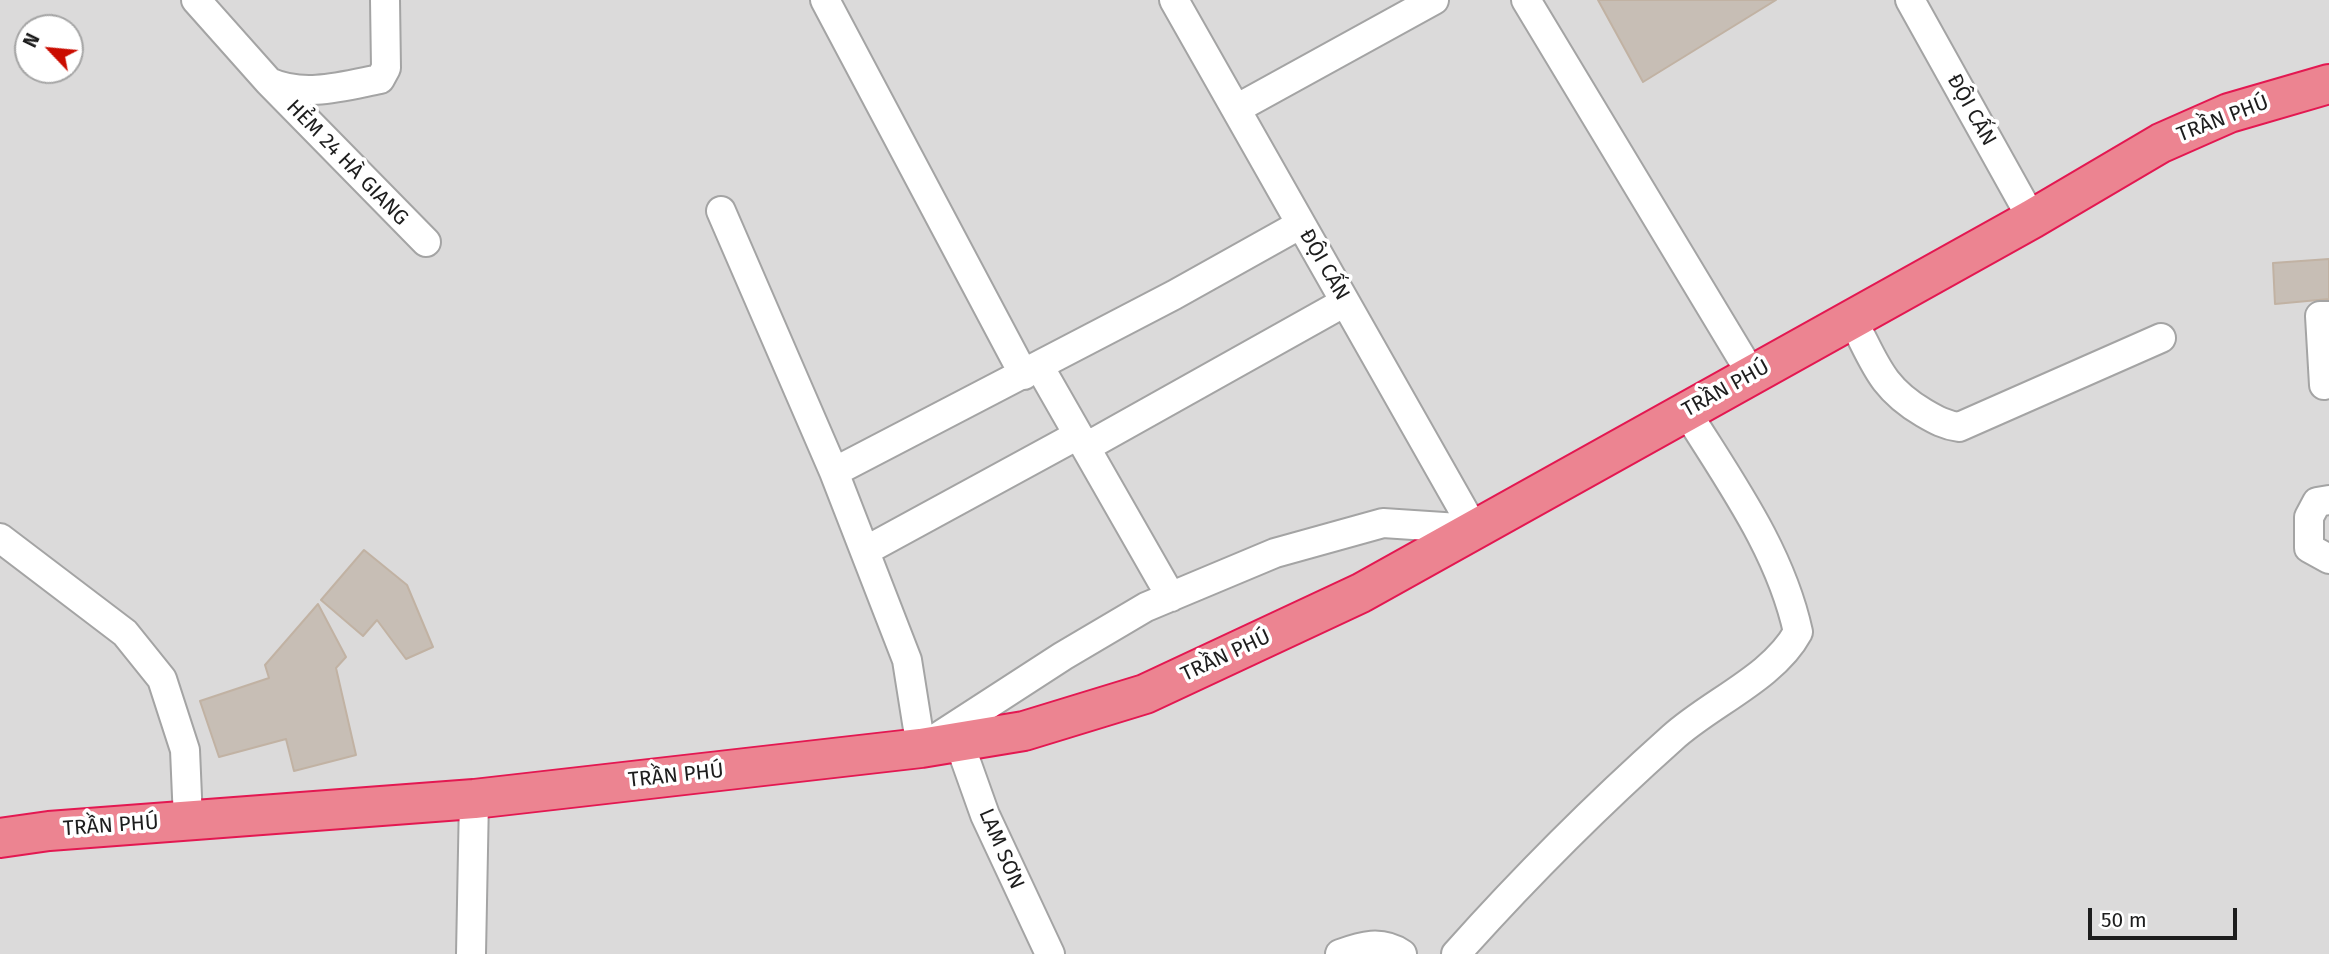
<!DOCTYPE html>
<html>
<head>
<meta charset="utf-8">
<style>
  body { margin:0 }
  #map { position:relative; width:2329px; height:954px; overflow:hidden; background:#efebe2; font-family:"Fira Sans",sans-serif }
  canvas { display:block }
  .north { position:absolute; left:14px; top:14px; width:70px; height:70px; box-sizing:border-box; background:#fff; border:2px solid #a5a5a5; border-radius:50%; rotate:296deg; font-size:19px; font-weight:700; line-height:28px; text-align:center; color:#1d1d1d }
  .north::after { content:''; display:block; margin:auto; width:24px; height:32px; background:#ca0c00; clip-path:polygon(50% 0,100% 100%,50% 72%,0 100%) }
  .scale { position:absolute; left:2088px; top:908px; width:149px; height:32px; box-sizing:border-box; border:4px solid #1d1d1d; border-top:0; padding-left:9px; font-size:21px; line-height:24px; white-space:nowrap; color:#1d1d1d; -webkit-text-stroke:5px #fff; paint-order:stroke }
</style>
</head>
<body>
<div id="map">
<canvas width="2329" height="954"></canvas>
<div class="north">N</div>
<div class="scale">50 m</div>
</div>
<script>
const g = document.querySelector('canvas').getContext('2d');
g.lineJoin = 'round';
function fill(path, color) {
  g.fillStyle = color;
  g.fill(path, 'evenodd');
}
function stroke(path, color, width, dash) {
  g.strokeStyle = color;
  g.lineWidth = width;
  g.lineCap = dash ? 'butt' : 'round';
  g.setLineDash(dash || []);
  g.stroke(path);
}
function drawText(font, color, halo, rows, align = 'center') {
  g.font = font + ' "Fira Sans",sans-serif';
  g.lineWidth = 7;
  g.setLineDash([]);
  g.textBaseline = 'middle';
  g.strokeStyle = halo;
  g.fillStyle = color;
  for (const [text, x, y, turn = 0] of rows) {
    g.save();
    g.translate(x, y);
    g.rotate((+turn || 0) * Math.PI / 180);
    g.textAlign = isNaN(turn) ? turn : align;
    if (halo) g.strokeText(text, 0, 0);
    g.fillText(text, 0, 0);
    g.restore();
  }
}
const residential = new Path2D(`
  M0,0H2329V954H0ZM28,28H70V70H28Z`);
const building = new Path2D(`
  M1598,0H1776L1643,82Z
  M2329,259V299L2275,304L2273,263Z
  M364,550L407,585L433,647L406,659L377,620L363,636L321,600Z
  M318,604L346,657L336,668L356,755L294,771L286,739L219,757L200,701L269,678L265,665Z`);
const minor = new Path2D(`
  M196,0L269,82C304,98 344,86 380,79L386,68L385,0
  M825,0L1024,375
  M1174,0L1474,529
  M1526,0L1752,375
  M1910,0L2032,219
  M269,82L426,242
  M1236,109L1434,0
  M721,211L834,472L907,660L921,748L1063,656L1146,607L1275,553L1383,523L1474,529
  M2329,316H2320L2324,385L2329,384
  M1852,319C1875,362 1880,387 1924,413C1936,420 1945,425 1959,427L2161,338
  M1039,366L1171,597
  M1086,447L1345,302
  M834,472L1174,295L1301,224
  M2329,500L2317,502L2309,517V548L2329,559
  M0,538L125,633L162,679L185,750L188,820
  M865,551L1078,435
  M959,742L985,815L1050,954
  M471,954L474,799
  M1340,954C1362,946 1381,940 1402,954
  M1456,954C1523,879 1597,805 1672,738C1710,703 1773,678 1798,632C1780,550 1730,482 1686,411`);
const highway = new Path2D(`
  M0,838L49,831L474,799L921,748L1024,731L1145,694L1361,593L2032,219L2161,143L2229,113L2329,84`);
const streetNames = [
  ["ĐỘI CẤN",1971,110,61],
  ["TRẦN PHÚ",2223,119,-21],
  ["HẺM 24 HÀ GIANG",347,163,46],
  ["ĐỘI CẤN",1324,265,60],
  ["TRẦN PHÚ",1726,389,-29],
  ["TRẦN PHÚ",1226,656,-25],
  ["TRẦN PHÚ",676,776,-6],
  ["TRẦN PHÚ",111,826,-4],
  ["LAM SƠN",1001,849,67]
];
fill(residential, '#dbdada');
fill(building, '#c7beb5');
stroke(building, '#c1b2a3', 2);
stroke(minor, '#a4a4a4', 32);
stroke(highway, '#e31851', 42);
stroke(minor, '#fff', 28);
stroke(highway, '#ec8491', 38);
drawText('21px', '#1d1d1d', '#fff', streetNames);
</script>
</body>
</html>
